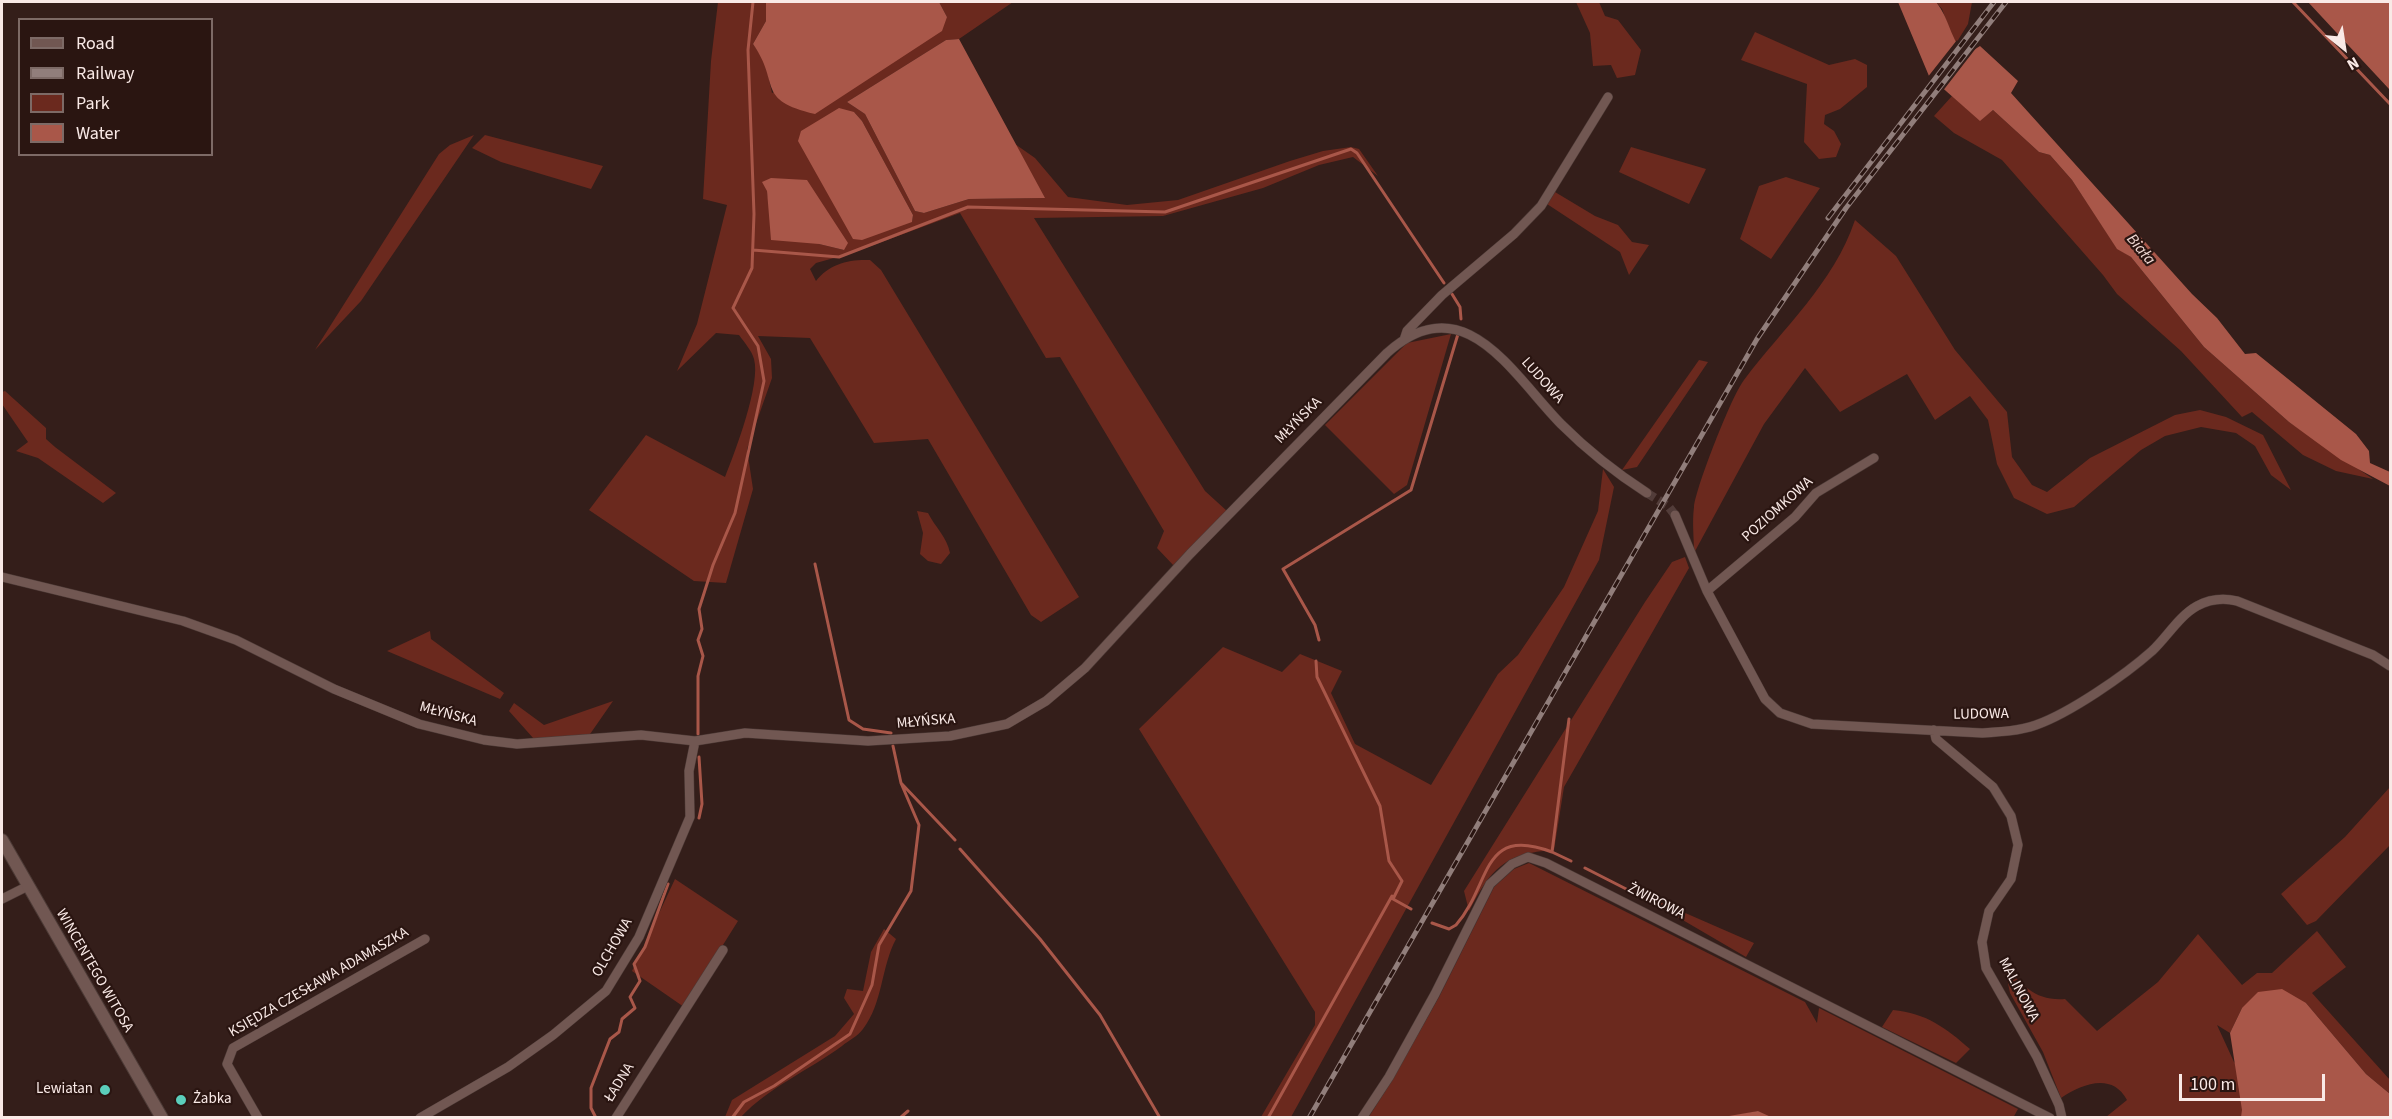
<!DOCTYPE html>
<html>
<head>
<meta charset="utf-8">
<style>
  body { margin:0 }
  #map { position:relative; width:2392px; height:1119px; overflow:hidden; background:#341e1a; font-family:"Source Sans 3",sans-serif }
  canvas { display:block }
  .frame { position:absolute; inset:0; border:3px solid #f9e9e6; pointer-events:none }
  .legend { position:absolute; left:18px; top:18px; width:195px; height:138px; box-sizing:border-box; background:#2a1511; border:2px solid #7d6a66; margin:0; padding:8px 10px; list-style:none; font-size:18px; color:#f9e9e6 }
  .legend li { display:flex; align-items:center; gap:12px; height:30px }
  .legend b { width:30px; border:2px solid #7d6a66 }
  .north { position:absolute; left:2314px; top:18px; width:60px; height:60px; -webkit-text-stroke:4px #2a1511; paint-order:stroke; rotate:150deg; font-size:16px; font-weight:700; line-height:24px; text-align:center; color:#f9e9e6 }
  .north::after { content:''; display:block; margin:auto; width:21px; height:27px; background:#f9e9e6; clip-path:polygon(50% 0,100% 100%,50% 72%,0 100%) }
  .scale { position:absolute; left:2179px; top:1074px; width:146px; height:27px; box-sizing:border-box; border:3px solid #f9e9e6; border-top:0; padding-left:8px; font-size:18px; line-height:21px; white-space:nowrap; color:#f9e9e6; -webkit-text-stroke:4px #2a1511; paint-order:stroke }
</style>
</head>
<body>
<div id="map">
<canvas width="2392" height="1119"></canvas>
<div class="frame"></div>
<ul class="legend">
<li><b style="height:8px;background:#715752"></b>Road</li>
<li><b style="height:8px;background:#917e7b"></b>Railway</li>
<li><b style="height:16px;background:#6b291e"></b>Park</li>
<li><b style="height:16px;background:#a95749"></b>Water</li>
</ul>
<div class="north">N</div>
<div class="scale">100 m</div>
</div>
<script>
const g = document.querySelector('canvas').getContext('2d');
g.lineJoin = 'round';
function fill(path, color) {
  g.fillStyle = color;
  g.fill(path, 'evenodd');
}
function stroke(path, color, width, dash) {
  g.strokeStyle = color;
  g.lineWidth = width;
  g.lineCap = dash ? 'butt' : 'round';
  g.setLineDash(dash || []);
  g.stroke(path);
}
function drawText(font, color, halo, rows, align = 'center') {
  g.font = font + ' "Source Sans 3",sans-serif';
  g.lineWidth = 4.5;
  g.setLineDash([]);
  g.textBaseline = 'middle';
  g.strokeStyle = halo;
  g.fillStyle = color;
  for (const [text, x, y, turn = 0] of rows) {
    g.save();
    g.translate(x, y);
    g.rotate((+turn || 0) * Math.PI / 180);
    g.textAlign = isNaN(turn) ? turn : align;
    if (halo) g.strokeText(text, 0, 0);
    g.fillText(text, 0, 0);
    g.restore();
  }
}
const green = new Path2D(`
  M718,2H766V21L753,44L765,61L772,93L947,17L939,2H1013L959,39L946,40L847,102L865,114L915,211L924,213L969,199L1044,198L1015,144L1035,158L1068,197L1127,205L1178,200L1290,161L1323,151L1351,147L1359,149L1378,176L1353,157L1319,165L1263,188L1163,216L1034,218L1205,491L1227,511L1174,566L1157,548L1164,531L1060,357L1046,358L960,213L852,253L816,263L810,269L816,281C829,264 849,259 870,260L881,270L1079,597L1041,622L1031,615L928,439L874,443L810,338L758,336L771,359L772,378L747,449L753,489L726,583L694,581L589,510L646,435L725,477C735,452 761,384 754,359C752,351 744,342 739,335L716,333L677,371L697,324L727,205L703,199L711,61ZM854,112L862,121L913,215L912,222ZM767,191L844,250L819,244L769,205Z
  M1576,2H1599L1605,16L1618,20L1641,50L1635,75L1617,78L1611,65L1593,66L1590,33Z
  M1936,2H1972L1968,24L1955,45L1942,9Z
  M1755,32L1829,65L1855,59L1867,65V87L1840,109L1825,115L1824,124L1834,131L1841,144L1836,157L1819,159L1804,142L1807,84L1741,60Z
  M1952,96L1980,120L1993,110L2039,152L2050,155L2072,180L2117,248L2131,257L2204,347L2289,422L2373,479L2336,471L2303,455L2252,412L2242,417L2181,351L2117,294L2103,275L2002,160L1954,133L1934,116Z
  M474,135L361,301L315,350L439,154L450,145Z
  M485,135L603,166L591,189L501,162L472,148Z
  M1631,147L1706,169L1689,204L1619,172Z
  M1786,177L1820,188L1771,259L1740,239L1759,186Z
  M1555,192L1595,216L1618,225L1632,242L1649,245L1629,275L1620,252L1547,204Z
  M1855,220L1896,256L1955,350L2007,412L2012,457L2032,485L2047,492L2090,458L2175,415L2200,410L2226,417L2263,435L2291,490L2271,475L2255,446L2236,433L2201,427L2165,436L2141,450L2074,507L2047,514L2014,498L1997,464L1988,420L1970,396L1935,420L1907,374L1840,412L1805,368L1764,424L1694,553C1694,538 1692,522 1694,507C1696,487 1732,395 1744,380C1783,328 1834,283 1855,220Z
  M1451,334L1407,485L1394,494L1325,425L1407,343Z
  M1699,360L1708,362L1637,467L1622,470Z
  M5,391L46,428V439L55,447L116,493L103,503L38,458L16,451L28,442L2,404V392Z
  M1603,469L1614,487L1599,560L1291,1117H1261L1315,1025V1012L1139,729L1223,647L1282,672L1300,654L1342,671L1331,693L1355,744L1431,785L1498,674L1518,655L1564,587L1598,511Z
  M917,511L928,513C935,527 947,537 950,553L941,564L928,561L920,554L923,533Z
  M1685,557L1689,568L1564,787L1554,850C1504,853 1491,869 1469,911L1464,891L1645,602L1672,562Z
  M430,631L431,639L504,693L500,699L387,651Z
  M613,701L588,737L534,739L509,711L514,703L544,725Z
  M2390,787V845L2316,921L2307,925L2281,894L2345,837Z
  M1529,863L1805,1002L1817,1023L1819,1008L2018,1109L2013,1118H1771L1758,1111L1725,1118H1368L1391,1082L1439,997L1494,887L1514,869Z
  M675,879L738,921L684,1007L632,971Z
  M1628,888L1754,943L1746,957Z
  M884,929L896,939C881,967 883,1003 863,1029C858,1036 848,1041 842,1046C809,1070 768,1088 741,1117H725L732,1100L835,1036L854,1014L844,998L847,989L863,991L871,952Z
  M2317,931L2346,967L2312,993L2390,1080V1094L2366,1074L2306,1003L2242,1008L2230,1033L2217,1025L2234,1062L2298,1117H2106L2127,1100C2112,1072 2082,1084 2061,1098L2043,1052L2010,993L2004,964C2023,986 2035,1001 2065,999L2097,1031L2158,982L2198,934L2242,985L2257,973H2272Z
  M1893,1010C1926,1013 1946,1028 1970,1049L1956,1063L1882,1027Z`);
const water = new Path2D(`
  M766,2H939L947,17L942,31L815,114C755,100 781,84 753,44L766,21Z
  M1898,2H1936C1950,19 1950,40 1966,55L1980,46L2018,81L2011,93L2192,294L2217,318L2245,354L2256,353L2356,434L2369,451L2370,463L2390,472V486L2341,460L2289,422L2204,347L2131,257L2117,249L2072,180L2050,155L2039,152L1993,110L1980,121L1929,76Z
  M2308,2H2390V90L2389,89Z
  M959,39L1045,198L969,199L924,213L915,211L865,114L847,102L946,40Z
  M839,108L854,112L862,121L913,215L912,222L862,240L853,239L798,141L801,131Z
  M771,178L807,180L848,243L844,250L819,244L771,240L767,191L762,182Z
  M2282,989L2306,1003L2366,1074L2390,1094V1117H2241L2242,1110L2230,1033L2242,1008L2258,992Z
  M1758,1111L1771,1117H1725L1729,1116Z`);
const pier = new Path2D(`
  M1957,40L1966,52L1980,43L1942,92L1927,78Z`);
const stream = new Path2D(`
  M2293,2L2390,104
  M753,250L839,257L968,207L1165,212L1351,149L1357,153L1444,283
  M1452,294L1460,307L1461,319
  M815,564L849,720L863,729L891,733
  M1319,640L1315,625L1283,569L1411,490L1458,334
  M1316,661L1317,677L1380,806L1389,861L1402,881L1393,899L1411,909
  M698,734V676L703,656L698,640L702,629L699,609L713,565L735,513L764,381L758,346L733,308L752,268L754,214L748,50L753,2
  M893,746L901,783L955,840
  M699,757L702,804L699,818
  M960,849L1040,939L1100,1015L1160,1118
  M1552,852L1571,861
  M1585,868L1634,893
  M1432,923L1449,929L1456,925C1492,884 1480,825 1552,852L1569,719
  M596,1118L591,1108V1088L610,1039L619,1032L622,1019L635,1008L630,997L640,981L634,964L645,947L668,884
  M732,1118L744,1102L774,1086L850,1034L872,985L879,945L911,891L919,825L901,783
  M900,1118L908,1111
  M1268,1118L1392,896`);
const streetTunnel = new Path2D(`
  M1647,493L1668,506L1675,515`);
const street = new Path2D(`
  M1404,340L1407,331L1442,295L1514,234L1541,206L1608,97
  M1675,515L1707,591L1765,699L1780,713L1812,724L1982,733C2000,732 2019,731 2036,725C2070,713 2125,675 2152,651C2167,637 2179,616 2197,606C2210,599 2224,598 2237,601L2373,655L2390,666
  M2,577L183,621L236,640L334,689L419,724L484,740L517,744L641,735L695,741L745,733L868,741L950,736L1007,724L1046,701L1085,668L1190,554L1387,353C1464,284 1512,374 1561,424C1587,450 1616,473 1647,493
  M1707,591L1795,517L1816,493L1874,458
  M1934,730L1936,739L1993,787L2011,816L2018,845L2011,879L1989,911L1982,942L1986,968L2037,1057L2059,1105L2062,1118
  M2,899L28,886
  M258,1118L227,1064L233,1048L425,939
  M420,1118L508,1067L553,1035L606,991L639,937L690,817L689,771L695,741
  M616,1118L723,950
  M1362,1118L1389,1077L1435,994L1490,884L1512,864L1528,857L1546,863L2050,1118`);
const secondary = new Path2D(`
  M2,840L162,1118`);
const rail = new Path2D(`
  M1828,218L1994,2
  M1309,1118L1757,339L1846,208L2006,2`);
const markers = [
  [105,1090,6,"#5bcebb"],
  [181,1100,6,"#5bcebb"]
];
const streetNames = [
  ["LUDOWA",1542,381,48],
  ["MŁYŃSKA",1299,421,-45],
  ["POZIOMKOWA",1778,510,-42],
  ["MŁYŃSKA",448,715,15],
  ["LUDOWA",1981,715,-1],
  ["MŁYŃSKA",926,722,-5],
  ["ŻWIROWA",1656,902,27],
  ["OLCHOWA",613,948,-60],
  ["WINCENTEGO WITOSA",94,971,60],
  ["KSIĘDZA CZESŁAWA ADAMASZKA",319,983,-30],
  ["MALINOWA",2018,990,62],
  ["ŁADNA",620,1083,-58]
];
const poiNames = [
  ["Lewiatan",93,1090],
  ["Żabka",193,1100,"left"]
];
const waterNames = [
  ["Biała",2140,250,50]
];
fill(green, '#6b291e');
fill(water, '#a95749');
fill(pier, '#341e1a');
stroke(stream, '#a95749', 3);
stroke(streetTunnel, '#523c39', 9, [9, 4.5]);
stroke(street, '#4c3a36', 10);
stroke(secondary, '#4c3a36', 14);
stroke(street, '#715752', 9);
stroke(secondary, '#715752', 12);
stroke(rail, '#917e7b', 5);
stroke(rail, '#2a1511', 3, [9]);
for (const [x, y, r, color] of markers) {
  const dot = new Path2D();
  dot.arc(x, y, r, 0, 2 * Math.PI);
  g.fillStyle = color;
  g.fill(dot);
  stroke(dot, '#2a1511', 2);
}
drawText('15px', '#f9e9e6', '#2a1511', streetNames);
drawText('15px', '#f9e9e6', '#2a1511', poiNames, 'right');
drawText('italic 16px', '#f2dad5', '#2a1511', waterNames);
</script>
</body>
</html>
